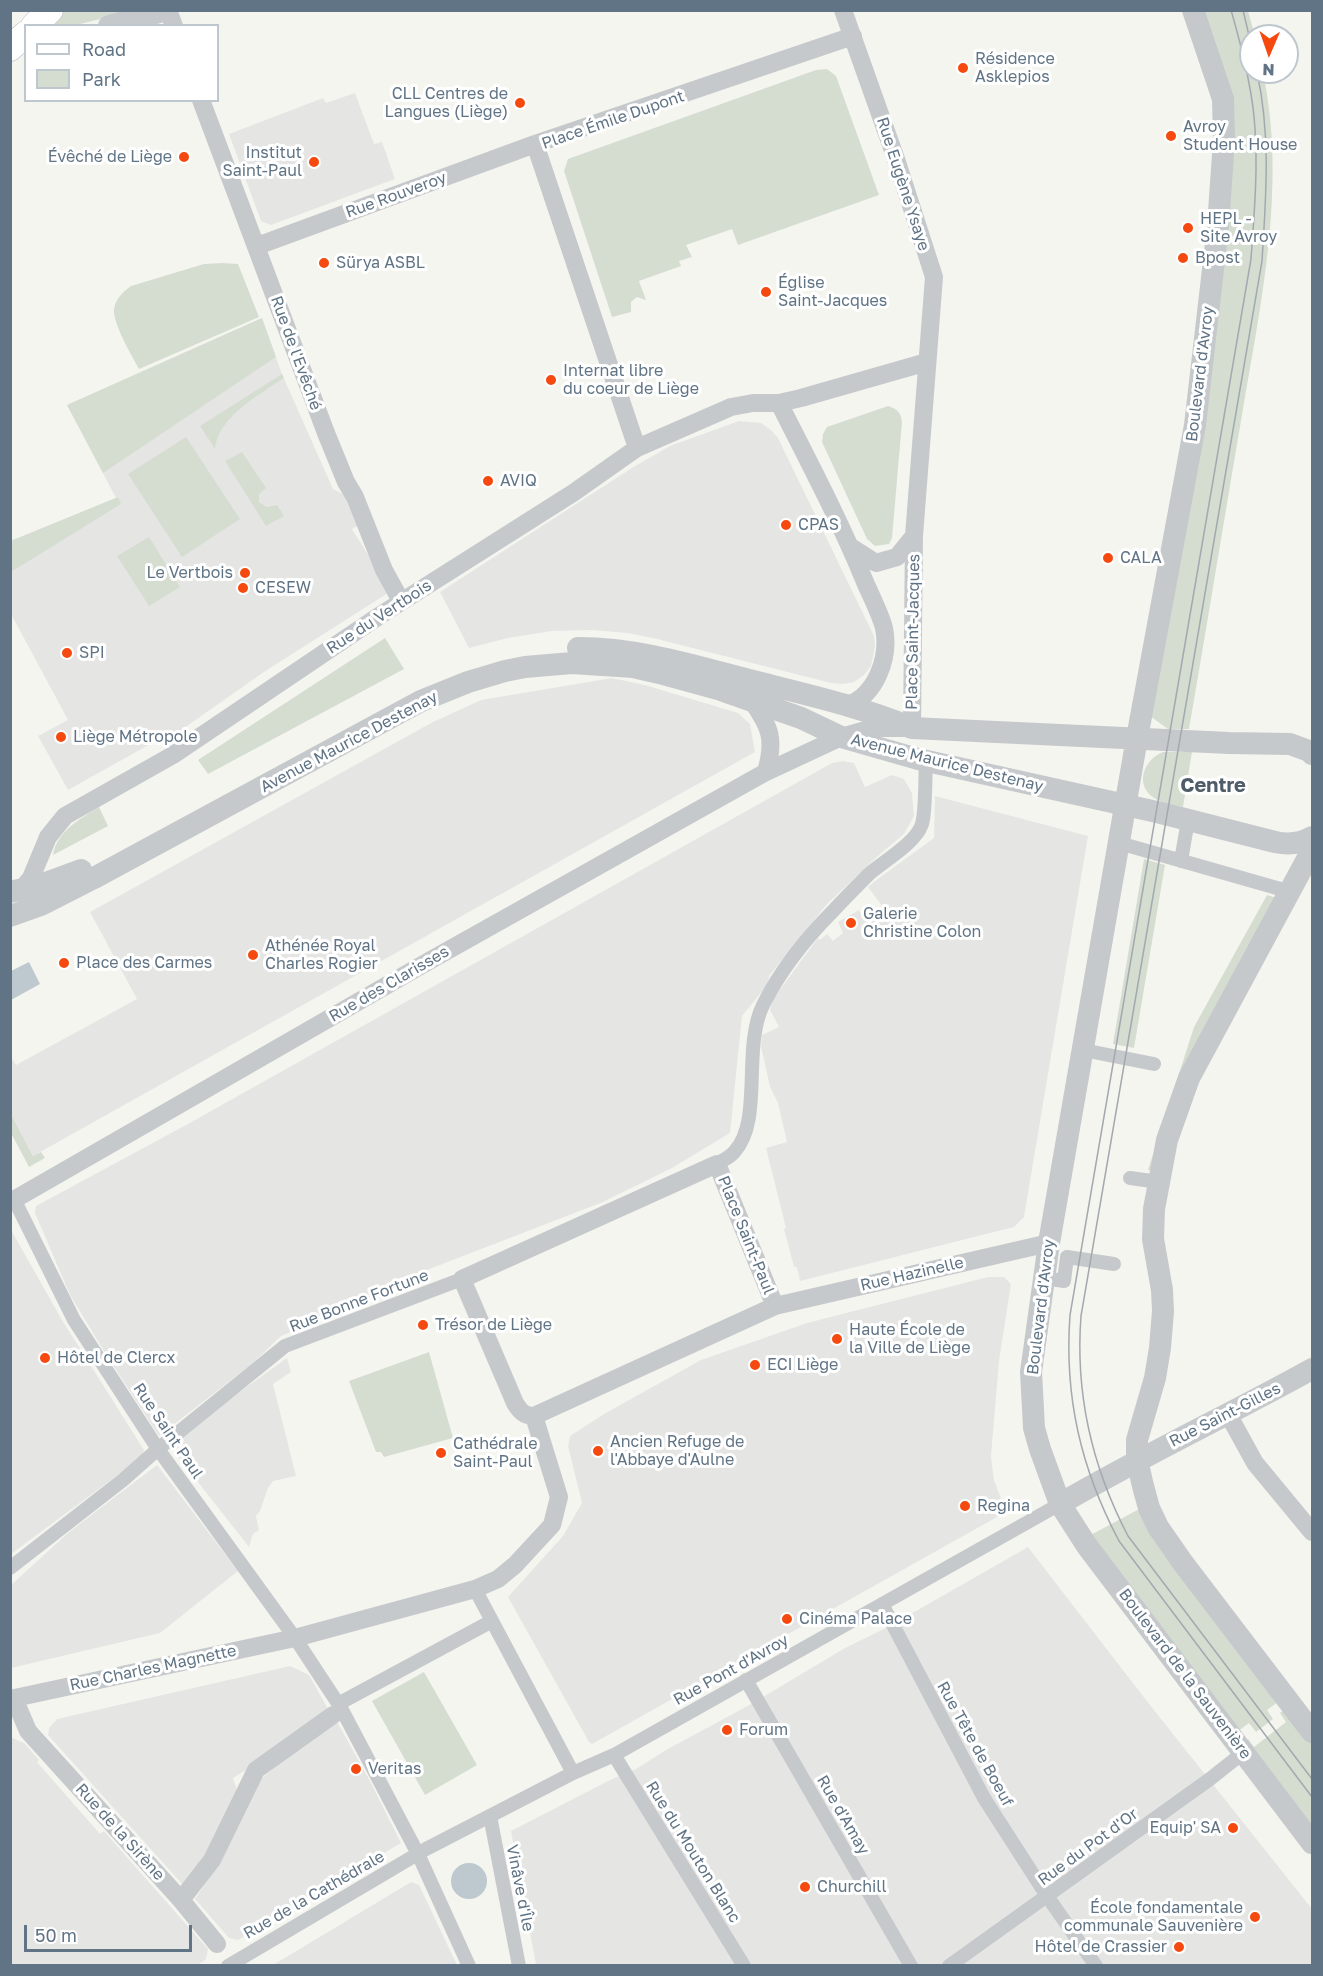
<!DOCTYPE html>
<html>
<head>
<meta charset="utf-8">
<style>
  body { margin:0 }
  #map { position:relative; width:1323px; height:1976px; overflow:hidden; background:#f5f5f0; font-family:"Golos Text",sans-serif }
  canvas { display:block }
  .frame { position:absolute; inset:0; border:12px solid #607485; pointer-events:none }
  .legend { position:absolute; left:24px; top:24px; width:195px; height:78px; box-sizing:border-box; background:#fff; border:2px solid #bfc7ce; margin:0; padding:8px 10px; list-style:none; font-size:18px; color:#607485 }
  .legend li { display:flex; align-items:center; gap:12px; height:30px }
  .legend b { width:30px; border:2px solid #bfc7ce }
  .north { position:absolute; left:1239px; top:24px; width:60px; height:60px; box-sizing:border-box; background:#fff; border:2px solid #bfc7ce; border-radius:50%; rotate:182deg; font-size:16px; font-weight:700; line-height:24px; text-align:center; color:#607485 }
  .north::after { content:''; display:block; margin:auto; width:21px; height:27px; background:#f54910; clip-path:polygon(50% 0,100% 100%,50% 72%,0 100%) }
  .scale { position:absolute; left:24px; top:1925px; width:168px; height:27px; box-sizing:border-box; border:3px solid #607485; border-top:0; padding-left:8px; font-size:18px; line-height:21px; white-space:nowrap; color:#607485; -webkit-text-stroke:4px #fff; paint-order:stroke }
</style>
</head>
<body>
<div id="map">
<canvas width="1323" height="1976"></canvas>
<div class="frame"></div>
<ul class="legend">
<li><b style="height:8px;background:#fff"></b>Road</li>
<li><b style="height:16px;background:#d5ddd1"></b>Park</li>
</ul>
<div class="north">N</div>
<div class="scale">50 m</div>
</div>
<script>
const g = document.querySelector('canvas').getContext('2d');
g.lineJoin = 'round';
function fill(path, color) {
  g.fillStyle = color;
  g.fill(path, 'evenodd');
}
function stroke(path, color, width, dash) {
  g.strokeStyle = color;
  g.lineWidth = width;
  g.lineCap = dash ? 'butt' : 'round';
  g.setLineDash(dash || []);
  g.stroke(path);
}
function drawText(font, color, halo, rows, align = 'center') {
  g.font = font + ' "Golos Text",sans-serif';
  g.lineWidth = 6;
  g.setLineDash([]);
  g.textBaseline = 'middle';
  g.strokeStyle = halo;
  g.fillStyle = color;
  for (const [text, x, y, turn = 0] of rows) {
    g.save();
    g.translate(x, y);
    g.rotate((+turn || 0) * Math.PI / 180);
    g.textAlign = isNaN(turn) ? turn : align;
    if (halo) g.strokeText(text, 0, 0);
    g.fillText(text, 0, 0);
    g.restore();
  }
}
const built = new Path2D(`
  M355,93L374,144L382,142L395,179L271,225L261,221L229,134L323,98L326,103Z
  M262,318L282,374L333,489L348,497L359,525L352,529L380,574L388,593L264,672L177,733L154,742L68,790L38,736L68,720L11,614L10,541L116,498L67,405Z
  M739,421L761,423L771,430L778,438L874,636L875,647L871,666L864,675L854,682L843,684L831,683L657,639L627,633L593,630L552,631L508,638L469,648L440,592L635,466L670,446Z
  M612,678L645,685L738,713L750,724L755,752L33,1156L11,1114L10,1056L16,1065L137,999L90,912L431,723L481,700Z
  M843,761L854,763L865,787L892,775L904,779L912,793L914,816L904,834L879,855L827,904L769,976L768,984L742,1016L730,1133L672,1168L603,1202L427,1270V1273L383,1293L281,1336L253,1363L159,1436L107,1356L70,1295L35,1213L36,1206L186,1125L832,763Z
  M935,796L1088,836L1024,1217L1014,1227L800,1281L797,1267H794L784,1229L786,1228L766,1148L787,1142L778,1103L770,1087L761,1046L762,1035L779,1027L770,1010L773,999L818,938L820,940L827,934L833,941L843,933L838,922L859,910L861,914L882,906L868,887L875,881L934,838Z
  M10,1228L62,1320L144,1450L142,1457L11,1554Z
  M988,1277H1004L1011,1284L999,1361L991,1456L994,1480L1006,1512L592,1744L589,1742L508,1597L563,1536L582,1503L568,1446L570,1436L604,1414L701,1360L807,1323Z
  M287,1358L291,1372L273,1384L296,1476L273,1481L268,1488L260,1511L256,1516L259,1530L253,1534L249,1547L172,1449V1446L202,1419Z
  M157,1465L238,1571L160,1633L11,1668L10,1586L69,1532Z
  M1028,1547L1146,1700L1312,1909V1965H536L511,1831L610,1780L636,1769L666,1750L753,1703L845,1648L888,1627Z
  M290,1666L309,1675L328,1709L254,1765L233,1778L237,1790L205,1862L183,1885L48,1735L49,1728L57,1719Z
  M336,1720L370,1781L401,1843L238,1940L229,1938L195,1899L214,1870L252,1791L263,1777L300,1747Z
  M10,1737L24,1743L39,1760L37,1762L100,1834L104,1831L139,1871L208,1949L206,1959L196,1966L11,1965Z
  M411,1882L419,1885L457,1965H273Z`);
const green = new Path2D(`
  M63,11H133L76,25H54L52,21Z
  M1197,11H1248L1255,36H1251V72H1263C1287,186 1261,302 1242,415C1224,520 1207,625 1189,729H1168L1143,711L1226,181Z
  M827,69L836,76L879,195L738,245L732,229L686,245L692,257L679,261L681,266L639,281L646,300L637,297L631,302V312L612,317L564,171L568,159L816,70Z
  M222,263L238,264L259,317L139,369C131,354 116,329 114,313C113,302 122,292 131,286L204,264Z
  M262,318L276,357L103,473L67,405Z
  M282,374L284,378C259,395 218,417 215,449L200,426Z
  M888,406C897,409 901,412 902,422L892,538L889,544L875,546L867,539L822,442L823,434L827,427Z
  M186,437L240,519L182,557L128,474Z
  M242,452L266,488L259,494V502L266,507L277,505L284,516L266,526L225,461Z
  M118,497L121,504L11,572V541Z
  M149,537L180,587L149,606L117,556Z
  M385,638L404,669L208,774L198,760Z
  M1163,752H1192L1183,807C1174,805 1162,803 1154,798C1134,785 1144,759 1163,752Z
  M99,807L108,826L53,855C57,831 80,819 99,807Z
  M1144,859L1165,865L1134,1048L1113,1044Z
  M1267,895L1286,901L1189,1078L1161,1172L1148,1170L1194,1027Z
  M11,1114L33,1156L41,1152L45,1158L29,1167L11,1133Z
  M429,1352L453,1438L384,1457L381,1452H376L349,1381Z
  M1143,1507L1282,1699L1267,1710L1273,1719L1256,1732L1249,1723L1233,1735L1085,1538Z
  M424,1672L477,1765L425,1795L372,1701Z
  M1288,1707L1312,1739V1838L1241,1745L1248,1739L1254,1747L1286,1722L1280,1713Z`);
const water = new Path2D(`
  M29,962L40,984L11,1000V971Z
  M451 1881a18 18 0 1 1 36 0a18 18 0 1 1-36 0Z`);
const pedestrian = new Path2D(`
  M1119,843L1291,892
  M1181,861L1188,820
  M1083,1050L1154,1064
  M717,1164C723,1160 731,1157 735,1151C763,1120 742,1048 763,1005C780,971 807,937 834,910C845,898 857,886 869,874C884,861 916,843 922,824C926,810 925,777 926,761
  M1130,1178L1159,1182
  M14,1199L74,1320L158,1449L295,1638L341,1708L418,1854L469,1966
  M1044,1278L1064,1281L1067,1257L1114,1264
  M10,1568L123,1480L158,1449L285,1346L462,1279
  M475,1589L573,1773
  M882,1604L984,1798L1047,1896L1096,1966
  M746,1680L911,1966
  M338,1704L492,1621
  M614,1755L744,1966
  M490,1816L519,1966
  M228,1966L426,1849L573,1773L614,1755L1060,1504
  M949,1966L1210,1779L1244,1752`);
const minor = new Path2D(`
  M168,10L174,26
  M201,100L326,433L346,482L355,497L384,570L401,601
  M535,144L637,448
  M257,246L535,144L853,36
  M779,403C809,462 840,521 865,582C871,596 880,613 884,628C890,657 876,695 848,705
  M851,547L876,563L897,557L914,536
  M752,701C771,728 775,740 766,772
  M21,890L31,878L48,837L65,816L173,755L379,616L573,493L637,448L731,407L753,403H779L801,398L927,362
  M10,1202L429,961L766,772L841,737L873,728H912L914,536L934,277L896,159L843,10
  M775,1306L717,1164L462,1279L515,1403C520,1411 524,1416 534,1416L775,1306L1049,1243
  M1228,1414L1255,1463L1312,1532
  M14,1698L28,1731L181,1900L217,1944
  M10,1699L295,1638L475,1589L498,1579L515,1565L552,1525L559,1497L534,1416
  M181,1900L212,1860L256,1770L333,1715`);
const tertiary = new Path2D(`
  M1193,10L1223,99L1224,140L1218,226L1195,425L1137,738L1049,1243L1031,1372L1034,1428L1040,1449L1060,1504L1087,1546L1312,1843
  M109,26L167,10
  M578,648C637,648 692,665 749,680C804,694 859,706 912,728L1229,743L1290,744L1309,751L1312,754
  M1312,850L1189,1078L1167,1140L1154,1209L1153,1239L1162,1290L1163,1311L1160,1348L1155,1378L1137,1440V1460L1143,1486L1149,1508L1158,1527L1183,1563L1312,1732
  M10,892L40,885L81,870
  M10,916L41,905L94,878L421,701L468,682L505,671L525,667L572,663L633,667L659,673L721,690L801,718L841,737L918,759L1157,812L1275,842C1289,845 1300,844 1312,837
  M1060,1504C1142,1456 1229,1415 1312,1369`);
const secondary = new Path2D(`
  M34,26L50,10
  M10,48L26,34`);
const tram = new Path2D(`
  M1231,10C1242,48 1253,90 1255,129C1258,173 1254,216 1251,259L1070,1315C1064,1397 1081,1469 1119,1541L1312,1797
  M1243,10L1251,44
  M1257,72C1271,136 1266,196 1262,261L1081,1316C1075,1394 1092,1467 1128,1536L1312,1779`);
const markers = [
  [963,68,6,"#f54910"],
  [520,103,6,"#f54910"],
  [1171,136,6,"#f54910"],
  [184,157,6,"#f54910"],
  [314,162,6,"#f54910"],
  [1188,228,6,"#f54910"],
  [1183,258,6,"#f54910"],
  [324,263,6,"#f54910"],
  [766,292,6,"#f54910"],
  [551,380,6,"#f54910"],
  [488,481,6,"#f54910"],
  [786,525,6,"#f54910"],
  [1108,558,6,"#f54910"],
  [245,573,6,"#f54910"],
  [243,588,6,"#f54910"],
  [67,653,6,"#f54910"],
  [61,737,6,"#f54910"],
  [851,923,6,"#f54910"],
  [253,955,6,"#f54910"],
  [64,963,6,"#f54910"],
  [423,1325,6,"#f54910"],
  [837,1339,6,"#f54910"],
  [45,1358,6,"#f54910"],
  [755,1365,6,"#f54910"],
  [598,1451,6,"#f54910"],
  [441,1453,6,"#f54910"],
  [965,1506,6,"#f54910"],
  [787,1619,6,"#f54910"],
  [727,1730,6,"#f54910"],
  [356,1769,6,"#f54910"],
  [1233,1828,6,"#f54910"],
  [805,1887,6,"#f54910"],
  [1255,1917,6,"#f54910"],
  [1179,1947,6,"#f54910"]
];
const poiNames = [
  ["Résidence",975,59],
  ["Asklepios",975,77],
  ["CLL Centres de",508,94,"right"],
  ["Langues (Liège)",508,112,"right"],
  ["Avroy",1183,127],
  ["Student House",1183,145],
  ["Institut",302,153,"right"],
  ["Saint-Paul",302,171,"right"],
  ["Évêché de Liège",172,157,"right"],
  ["HEPL -",1200,219],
  ["Site Avroy",1200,237],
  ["Bpost",1195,258],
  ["Sürya ASBL",336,263],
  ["Église",778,283],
  ["Saint-Jacques",778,301],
  ["Internat libre",563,371],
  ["du coeur de Liège",563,389],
  ["AVIQ",500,481],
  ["CPAS",798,525],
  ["CALA",1120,558],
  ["Le Vertbois",233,573,"right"],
  ["CESEW",255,588],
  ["SPI",79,653],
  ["Liège Métropole",73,737],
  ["Galerie",863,914],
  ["Christine Colon",863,932],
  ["Athénée Royal",265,946],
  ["Charles Rogier",265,964],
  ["Place des Carmes",76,963],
  ["Trésor de Liège",435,1325],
  ["Haute École de",849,1330],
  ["la Ville de Liège",849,1348],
  ["Hôtel de Clercx",57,1358],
  ["ECI Liège",767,1365],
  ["Ancien Refuge de",610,1442],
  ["l'Abbaye d'Aulne",610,1460],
  ["Cathédrale",453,1444],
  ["Saint-Paul",453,1462],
  ["Regina",977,1506],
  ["Cinéma Palace",799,1619],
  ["Forum",739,1730],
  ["Veritas",368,1769],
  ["Equip' SA",1221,1828,"right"],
  ["Churchill",817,1887],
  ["École fondamentale",1243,1908,"right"],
  ["communale Sauvenière",1243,1926,"right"],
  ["Hôtel de Crassier",1167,1947,"right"]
];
const streetNames = [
  ["Place Émile Dupont",613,120,-19],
  ["Rue Eugène Ysaye",903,184,72],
  ["Rue Rouveroy",396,195,-20],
  ["Rue de l'Evêché",296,353,70],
  ["Boulevard d'Avroy",1200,374,-83],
  ["Rue du Vertbois",379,617,-33],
  ["Place Saint-Jacques",913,632,-89],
  ["Avenue Maurice Destenay",349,742,-28],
  ["Avenue Maurice Destenay",947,763,14],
  ["Rue des Clarisses",389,984,-30],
  ["Place Saint-Paul",746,1235,68],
  ["Rue Hazinelle",912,1274,-13],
  ["Rue Bonne Fortune",359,1301,-21],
  ["Boulevard d'Avroy",1041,1307,-83],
  ["Rue Saint-Gilles",1225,1415,-27],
  ["Rue Saint Paul",168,1431,56],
  ["Rue Charles Magnette",153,1668,-12],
  ["Rue Pont d'Avroy",731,1670,-29],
  ["Boulevard de la Sauvenière",1185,1674,53],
  ["Rue Tête de Boeuf",975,1744,61],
  ["Rue d'Amay",843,1815,60],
  ["Rue de la Sirène",120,1832,48],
  ["Rue du Pot d'Or",1088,1847,-36],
  ["Rue du Mouton Blanc",693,1852,58],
  ["Vinâve d'Île",520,1888,79],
  ["Rue de la Cathédrale",314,1895,-30]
];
const quarterNames = [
  ["Centre",1213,786]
];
fill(built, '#e5e6e4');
fill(green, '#d5ddd1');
fill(water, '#bdc9ce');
stroke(secondary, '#b5bbbf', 27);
stroke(pedestrian, '#c6c9cc', 14);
stroke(minor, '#c6c9cc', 18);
stroke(tertiary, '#c6c9cc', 22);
stroke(secondary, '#fff', 26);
stroke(tram, '#a3a9af', 1.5);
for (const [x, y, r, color] of markers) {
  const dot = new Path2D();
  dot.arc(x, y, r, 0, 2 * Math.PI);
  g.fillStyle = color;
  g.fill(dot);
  stroke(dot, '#fff', 2);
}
drawText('16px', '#607485', '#fff', poiNames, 'left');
drawText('16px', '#607485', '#fff', streetNames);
drawText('bold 20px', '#4f5d69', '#fff', quarterNames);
</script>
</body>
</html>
